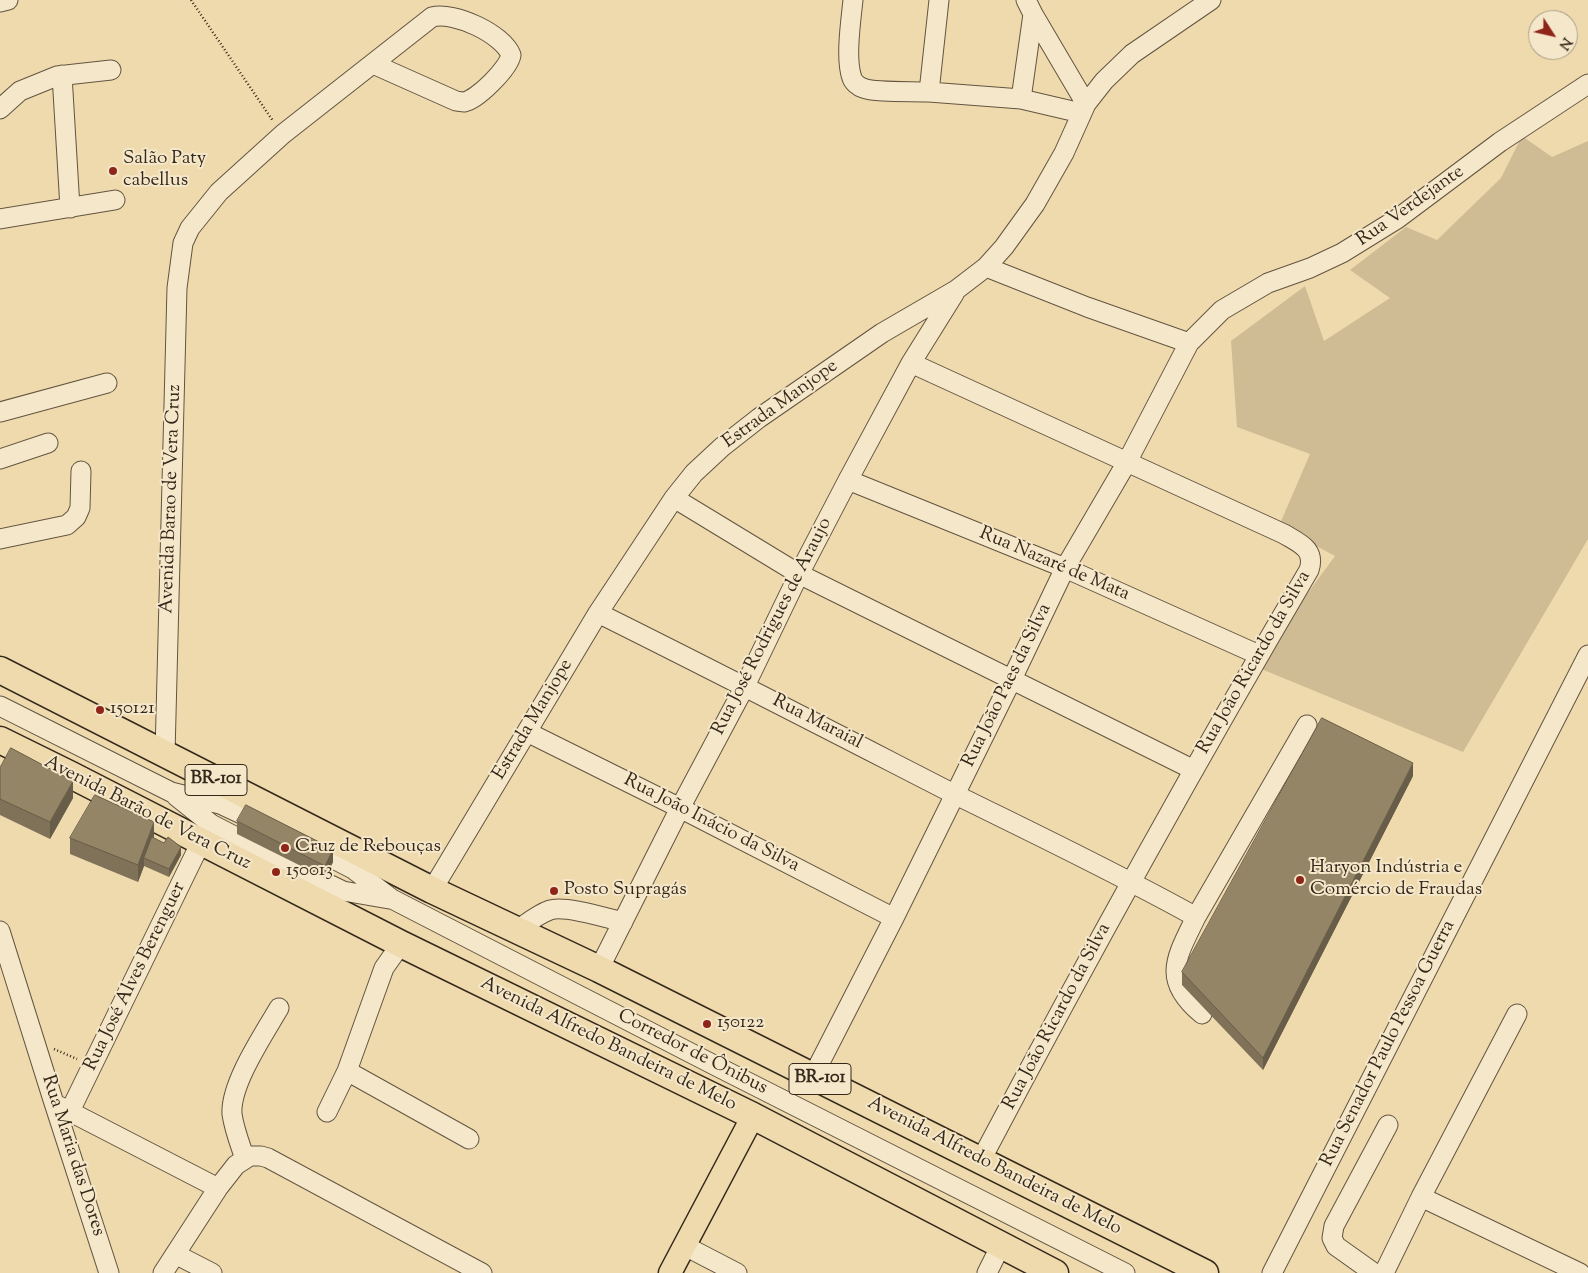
<!DOCTYPE html>
<html>
<head>
<meta charset="utf-8">
<style>
  body { margin:0 }
  #map { position:relative; width:1588px; height:1273px; overflow:hidden; background:#efdaae; font-family:"Sorts Mill Goudy",serif }
  canvas { display:block }
  .north { position:absolute; left:1528px; top:10px; width:50px; height:50px; box-sizing:border-box; background:#f5e7ca; border:1px solid #a89b84; border-radius:50%; rotate:125deg; font-size:14px; font-weight:700; line-height:20px; text-align:center; color:#34281b }
  .north::after { content:''; display:block; margin:auto; width:18px; height:22px; background:#8f2418; clip-path:polygon(50% 0,100% 100%,50% 72%,0 100%) }
</style>
</head>
<body>
<div id="map">
<canvas width="1588" height="1273"></canvas>
<div class="north">N</div>
</div>
<script>
const g = document.querySelector('canvas').getContext('2d');
g.lineJoin = 'round';
function fill(path, color) {
  g.fillStyle = color;
  g.fill(path, 'evenodd');
}
function stroke(path, color, width, dash) {
  g.strokeStyle = color;
  g.lineWidth = width;
  g.lineCap = dash ? 'butt' : 'round';
  g.setLineDash(dash || []);
  g.stroke(path);
}
function drawText(font, color, halo, rows, align = 'center') {
  g.font = font + ' "Sorts Mill Goudy",serif';
  g.lineWidth = 4;
  g.setLineDash([]);
  g.textBaseline = 'middle';
  g.strokeStyle = halo;
  g.fillStyle = color;
  for (const [text, x, y, turn = 0] of rows) {
    g.save();
    g.translate(x, y);
    g.rotate((+turn || 0) * Math.PI / 180);
    g.textAlign = isNaN(turn) ? turn : align;
    if (halo) g.strokeText(text, 0, 0);
    g.fillText(text, 0, 0);
    g.restore();
  }
}
const green = new Path2D(`
  M1522,136L1552,157L1588,141V539L1463,752L1254,666L1335,556L1279,526L1310,454L1237,427L1231,341L1305,286L1324,341L1390,298L1350,270L1406,227L1437,240L1501,178Z`);
const path = new Path2D(`
  M191,0L273,121
  M54,1049L77,1059`);
const minor = new Path2D(`
  M853,0C851,20 845,59 852,78C853,82 859,87 863,88C875,93 914,91 929,92
  M939,0L929,92L1021,99L1081,113
  M1026,0L1033,14L1086,104
  M0,2L8,0
  M62,75L70,208
  M1021,99L1033,14
  M0,109L20,91L57,76L111,70
  M0,219L115,200
  M986,267L1087,307L1189,343
  M911,363L1284,534C1299,543 1316,549 1309,570C1195,764 1086,961 981,1160
  M0,412L107,383
  M0,459L48,443
  M848,480L1065,568L1259,655
  M674,498L799,574L1194,770
  M0,539L67,525L76,517L80,508L81,471
  M598,613C717,672 835,733 954,794C1035,834 1117,873 1196,917
  M0,706L171,792L220,804L265,825
  M527,732L680,808L894,918
  M165,754L177,288L183,243L190,228L219,192L283,134L432,17C454,11 503,34 511,55C509,68 477,100 464,102C462,102 457,101 456,101L373,64
  M176,796L211,824L316,878L343,891L389,899
  M312,848L353,869L392,899L716,1066L1125,1273
  M432,890L598,613L674,498L694,473L722,447L759,418L882,333L956,290L986,267L1004,247L1035,204L1064,153L1086,104L1104,81L1132,54L1211,0
  M0,931L54,1103L109,1273
  M516,931C526,924 538,914 550,910C565,905 606,918 623,922
  M599,969L680,808L745,686L799,574L848,480L911,363L954,294
  M1202,1014C1161,980 1176,958 1196,917L1307,725
  M347,1071L469,1139
  M813,1076L894,918L1012,679L1065,568L1127,462L1189,343L1222,310L1268,283L1310,268L1342,253L1397,219L1500,142L1588,84
  M59,1106L218,1188
  M70,1111L201,842
  M327,1112L347,1071L384,968L401,944
  M245,1159C240,1144 234,1129 232,1114C230,1084 264,1034 279,1008
  M1421,1197L1580,1273
  M685,1246L737,1273
  M175,1254L212,1273
  M163,1273L218,1188L236,1165L250,1156H261L268,1158L482,1273
  M987,1273L1001,1245
  M1272,1273L1588,655
  M1374,1273L1336,1246L1332,1238L1334,1226L1388,1125
  M1384,1273L1421,1197L1517,1014`);
const major = new Path2D(`
  M670,1273L753,1116`);
const highway = new Path2D(`
  M0,670L432,890L599,969L1205,1273
  M0,740L71,775L401,944L753,1116L1055,1273`);
const wall = new Path2D(`
  M0,768L73,798L50,839L0,815Z
  M1413,776L1263,1070L1182,985V972Z
  M237,821L333,862L325,878L237,834Z
  M70,838H154L181,855L169,877L144,866L138,882L70,854Z`);
const shadedWall = new Path2D(`
  M1413,763V776L1263,1070V1058Z
  M73,781V798L50,839V822Z
  M154,822V839L144,858V866L138,882V865Z
  M181,847V855L169,877V869Z
  M333,849V862L325,878V866Z`);
const building = new Path2D(`
  M1322,718L1413,763L1263,1058L1182,972Z
  M11,748L73,781L50,822L0,799V768Z
  M95,795L154,822L138,865L70,838Z
  M246,805L333,849L325,866L237,821Z
  M152,837L164,843L168,837L181,847L169,869L144,858Z`);
const markers = [
  [113,171,5,"#8f2418"],
  [100,710,5,"#8f2418"],
  [285,848,5,"#8f2418"],
  [276,872,5,"#8f2418"],
  [1300,880,5,"#8f2418"],
  [554,891,5,"#8f2418"],
  [707,1024,5,"#8f2418"]
];
const shields = [
  [216,780,62],
  [820,1079,62]
];
const shieldNames = [
  ["BR-101",216,780],
  ["BR-101",820,1079]
];
const poiNames = [
  ["Salão Paty",123,160],
  ["cabellus",123,182],
  ["150121",110,710],
  ["Cruz de Rebouças",295,848],
  ["Haryon Indústria e",1310,869],
  ["Comércio de Fraudas",1310,891],
  ["150013",286,872],
  ["Posto Supragás",564,891],
  ["150122",717,1024]
];
const streetNames = [
  ["Rua Verdejante",1411,207,-35],
  ["Estrada Manjope",781,405,-36],
  ["Avenida Barao de Vera Cruz",172,499,-88],
  ["Rua Nazaré de Mata",1054,565,23],
  ["Rua José Rodrigues de Araujo",773,627,-63],
  ["Rua João Ricardo da Silva",1255,663,-60],
  ["Rua João Paes da Silva",1008,686,-64],
  ["Estrada Manjope",534,720,-59],
  ["Rua Maraial",817,723,27],
  ["Avenida Barão de Vera Cruz",147,814,27],
  ["Rua João Inácio da Silva",711,824,27],
  ["Rua José Alves Berenguer",136,977,-64],
  ["Rua João Ricardo da Silva",1058,1017,-62],
  ["Rua Senador Paulo Pessoa Guerra",1389,1044,-63],
  ["Avenida Alfredo Bandeira de Melo",608,1045,26],
  ["Corredor de Ônibus",692,1053,27],
  ["Rua Maria das Dores",72,1156,72],
  ["Avenida Alfredo Bandeira de Melo",994,1167,27]
];
fill(green, '#cfbc95');
stroke(minor, '#635440', 21);
stroke(major, '#34281b', 25);
stroke(highway, '#34281b', 29);
stroke(path, '#34281b', 2.5, [1, 2.5]);
stroke(minor, '#f5e7ca', 19);
stroke(major, '#efdaae', 22);
stroke(highway, '#efdaae', 26);
fill(wall, '#807259');
fill(shadedWall, '#685d48');
fill(building, '#958567');
stroke(building, '#685d48', 1);
for (const [x, y, r, color] of markers) {
  const dot = new Path2D();
  dot.arc(x, y, r, 0, 2 * Math.PI);
  g.fillStyle = color;
  g.fill(dot);
  stroke(dot, '#f5e7ca', 2);
}
for (const [x, y, w] of shields) {
  const box = new Path2D();
  box.roundRect(x - w / 2, y - 15.5, w, 31, 4);
  g.fillStyle = '#f5e7ca';
  g.fill(box);
  stroke(box, '#34281b', 1);
}
drawText('bold 18px', '#34281b', null, shieldNames);
drawText('19px', '#34281b', '#f5e7ca', poiNames, 'left');
drawText('19px', '#34281b', '#f5e7ca', streetNames);
</script>
</body>
</html>
